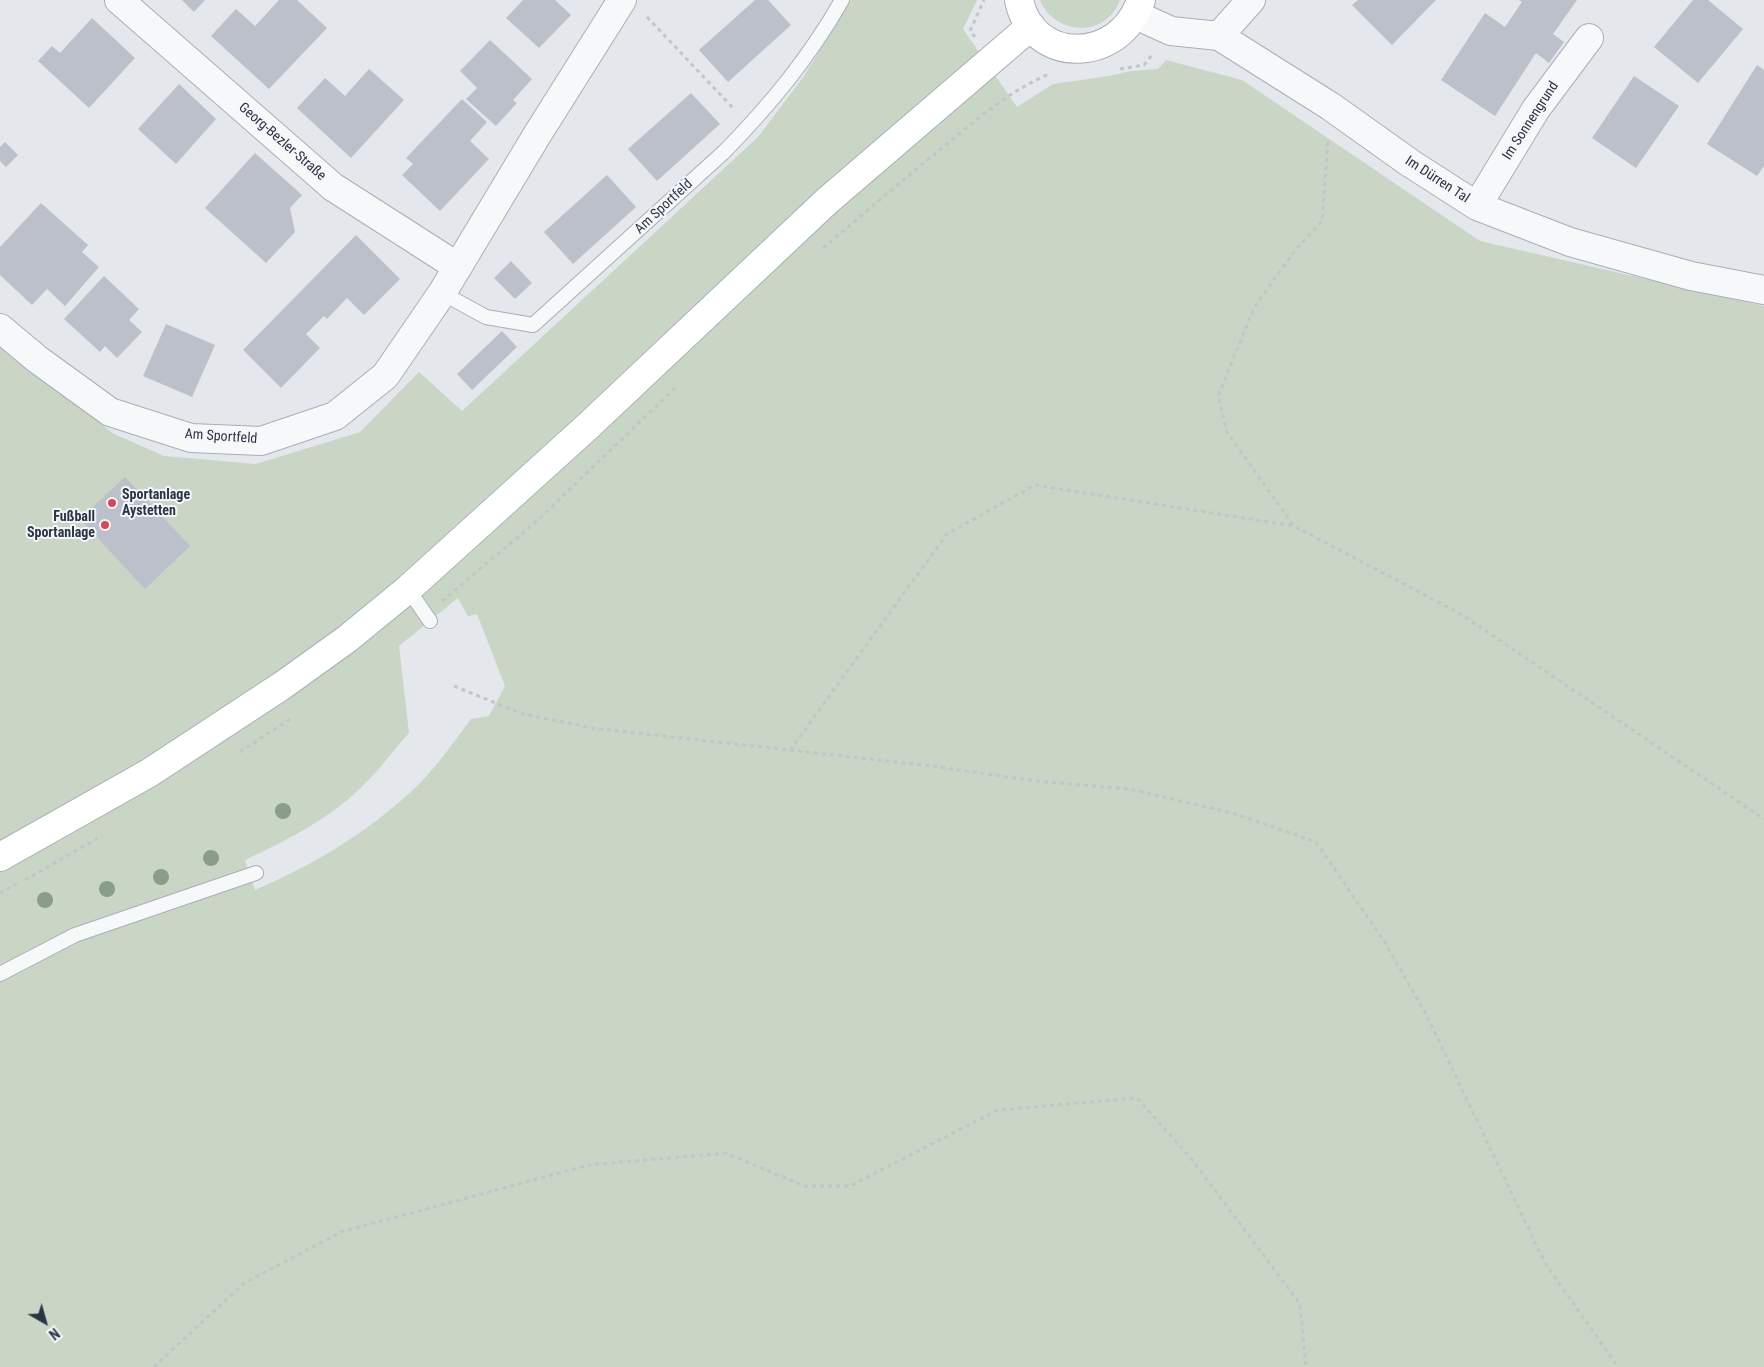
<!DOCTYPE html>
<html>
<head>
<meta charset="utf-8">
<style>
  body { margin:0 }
  #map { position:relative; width:1764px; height:1367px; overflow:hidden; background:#e4e7ec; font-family:"Roboto Condensed",sans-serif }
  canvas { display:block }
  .north { position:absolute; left:20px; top:1297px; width:50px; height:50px; -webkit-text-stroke:4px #f4f6f9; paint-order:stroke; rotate:142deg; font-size:14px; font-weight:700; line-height:20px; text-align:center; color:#2b3445 }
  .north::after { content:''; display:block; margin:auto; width:18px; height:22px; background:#2b3445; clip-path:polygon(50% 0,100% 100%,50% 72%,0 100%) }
</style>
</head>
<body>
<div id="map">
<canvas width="1764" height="1367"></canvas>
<div class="north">N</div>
</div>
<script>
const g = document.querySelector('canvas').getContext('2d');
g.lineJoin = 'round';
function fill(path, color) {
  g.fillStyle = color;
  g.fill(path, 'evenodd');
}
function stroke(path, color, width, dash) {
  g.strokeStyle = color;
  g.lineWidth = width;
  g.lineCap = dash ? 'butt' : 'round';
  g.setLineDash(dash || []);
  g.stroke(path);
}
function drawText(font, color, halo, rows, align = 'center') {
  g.font = font + ' "Roboto Condensed",sans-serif';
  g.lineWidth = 4;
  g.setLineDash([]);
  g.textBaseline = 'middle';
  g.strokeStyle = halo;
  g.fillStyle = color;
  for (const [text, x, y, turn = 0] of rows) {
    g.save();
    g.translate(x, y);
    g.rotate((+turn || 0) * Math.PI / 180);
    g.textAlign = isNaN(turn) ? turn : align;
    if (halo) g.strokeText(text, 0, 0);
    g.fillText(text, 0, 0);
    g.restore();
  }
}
const green = new Path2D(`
  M851,0H977L963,29L1017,107L1053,84L1109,76L1131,71L1158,69L1166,60L1242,80L1480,241L1764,306V1367H0V345L114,434L164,456L256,464L360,432L419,372L462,411L758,137L804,76ZM458,598L468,616L477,614L505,686L489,716L471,719C453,743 435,769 413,790C365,834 315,864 255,890L245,860C292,838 339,814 374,774C386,761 397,746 409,733L399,646Z
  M1040,0H1120C1106,39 1054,35 1040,0Z`);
const building = new Path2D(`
  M182,0H205L194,12Z
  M279,0H297L327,28L269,89L211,36L236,9L255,26Z
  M523,0H555L571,15L539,48L506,18Z
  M755,0H768L791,25L728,82L699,50Z
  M1358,0H1436L1392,45L1352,5Z
  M1519,0H1577L1553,34L1564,42L1549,63L1536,53L1495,116L1441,80L1485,13L1505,27L1522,2Z
  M1693,0H1708L1743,29L1698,83L1654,47Z
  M92,18L135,58L89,108L38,61L52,46L60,53Z
  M490,40L532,79L513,100L517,103L496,126L466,99L477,88L460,71Z
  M1757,65L1764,70V166L1757,176L1707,144Z
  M369,69L404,100L351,158L297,108L325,78L345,96Z
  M1634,76L1679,106L1636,168L1592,138Z
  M179,84L216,119L176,164L138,129Z
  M691,93L720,124L657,181L628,149Z
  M462,99L487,122L470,141L489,159L440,211L402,175L413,164L406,158Z
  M5,142L18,155L6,167L0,161V147Z
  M255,153L302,195L290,208L295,232L266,263L205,208Z
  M607,175L636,207L573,264L544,232Z
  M41,203L88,245L82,252L99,267L65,306L47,289L32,305L0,275V247Z
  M356,235L400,279L364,315L347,298L327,319L324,316L306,334L320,348L281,388L243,350Z
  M511,261L532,283L515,299L494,278Z
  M104,276L139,309L129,320L142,332L117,358L105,346L100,352L64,319Z
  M166,324L215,345L192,397L143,376Z
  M502,331L517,347L472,390L457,374Z
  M125,477L190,546L145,589L80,519Z`);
const path = new Path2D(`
  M647,17L734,109
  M975,37L970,31L984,0
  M1120,69L1144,65L1152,55
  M823,248C866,212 908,175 952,140C983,114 1012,90 1049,74
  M1293,525L1227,432L1218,396L1254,308L1296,249L1322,221L1328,142
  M442,601L537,521L677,386
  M454,686L523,714L593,728L931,766L1036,781L1129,789L1236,814L1316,842L1384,941L1426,1014L1545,1263L1618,1367
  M790,750L947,534L1035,485L1294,526L1461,614L1764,819
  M240,752L293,717
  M25,880L102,836
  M0,893L17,884
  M154,1367L243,1284L341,1232L589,1165L726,1153L804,1186H850L998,1110L1137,1098L1190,1157L1300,1304L1306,1367`);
const lane = new Path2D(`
  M442,293L486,317L533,325L724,152C770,105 809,58 842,0
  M408,589L430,621
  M0,974L75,935L256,873`);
const street = new Path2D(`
  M119,0L333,187L458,267
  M1136,15L1171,31L1219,36L1330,106L1410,163L1477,206L1570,242L1691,276L1764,290
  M1219,36L1251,0
  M1477,206L1536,109L1589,38
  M0,328L37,359L110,412L191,438L261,441L335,416L385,376L390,369L442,293L537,135L622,0`);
const secondary = new Path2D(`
  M1019,0C1032,65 1120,65 1141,0
  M0,857L149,773L283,685L347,639L408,589L587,427L827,201L1031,26`);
const trees = [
  [283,811],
  [211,858],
  [161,877],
  [107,889],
  [45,900]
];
const markers = [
  [112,503,5,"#d1495b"],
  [105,525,5,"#d1495b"]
];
const streetNames = [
  ["Im Sonnengrund",1531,121,-57],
  ["Georg-Bezler-Straße",282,142,41],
  ["Im Dürren Tal",1437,180,33],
  ["Am Sportfeld",664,207,-43],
  ["Am Sportfeld",221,437,4]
];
const poiNames = [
  ["Sportanlage",122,495],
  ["Aystetten",122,511],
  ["Fußball",95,517,"right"],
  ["Sportanlage",95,533,"right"]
];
fill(green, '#c9d6c5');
fill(building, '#bbc0ca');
stroke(lane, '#a9aeb7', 16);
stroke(street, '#a9aeb7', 30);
stroke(secondary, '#a9aeb7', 30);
stroke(path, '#c2c5cb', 3, [4, 4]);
stroke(lane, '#f7f8fa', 14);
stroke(street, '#f7f8fa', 28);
stroke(secondary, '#fff', 28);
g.fillStyle = '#899d89';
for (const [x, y] of trees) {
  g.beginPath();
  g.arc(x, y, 8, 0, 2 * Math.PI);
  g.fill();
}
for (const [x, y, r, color] of markers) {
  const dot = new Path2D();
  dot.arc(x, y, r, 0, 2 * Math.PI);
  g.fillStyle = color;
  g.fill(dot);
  stroke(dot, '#f4f6f9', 2);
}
drawText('14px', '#2b3445', '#f4f6f9', streetNames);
drawText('bold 14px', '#2b3445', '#f4f6f9', poiNames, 'left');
</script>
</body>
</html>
